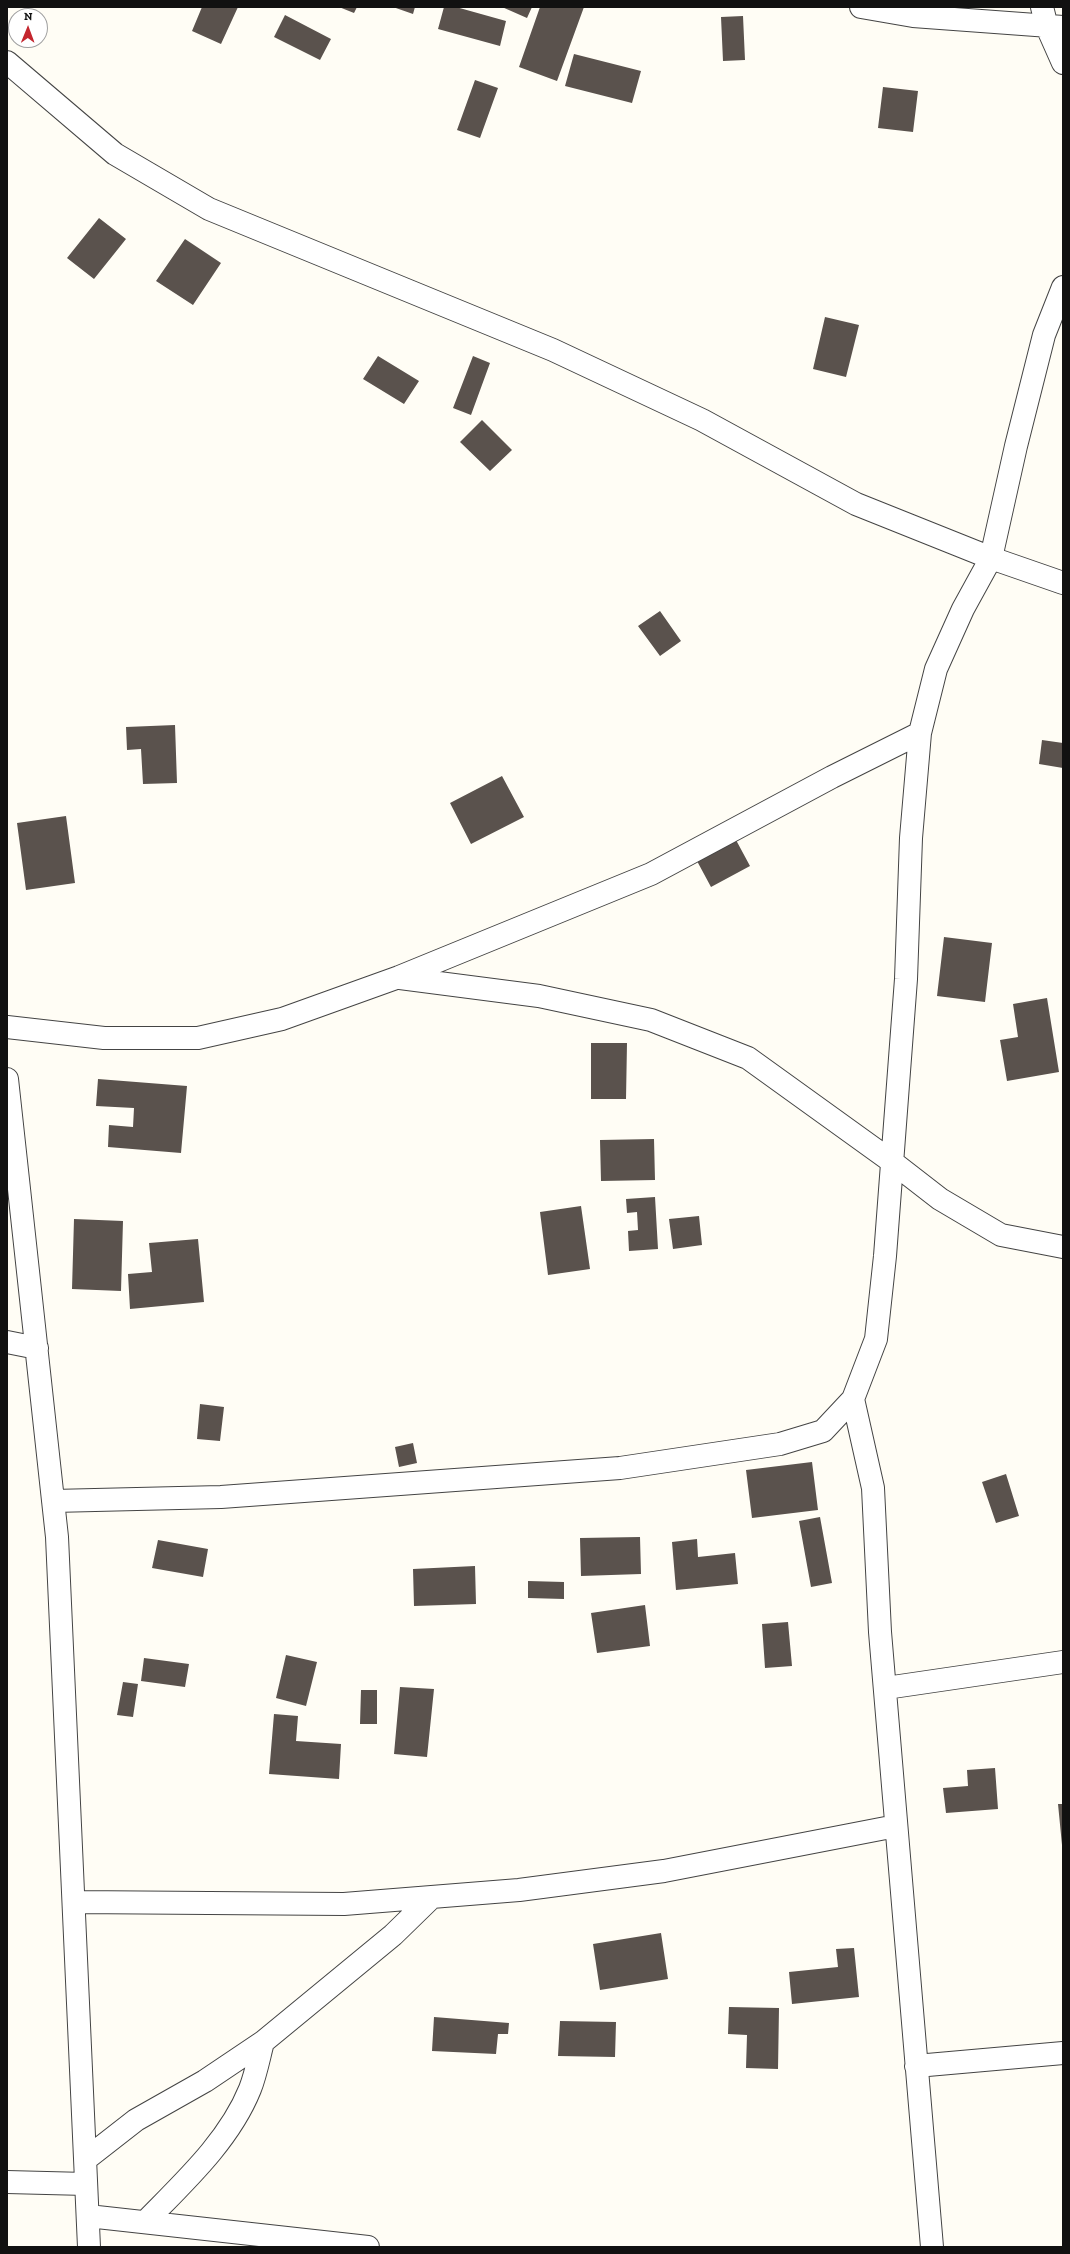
<!DOCTYPE html>
<html>
<head>
<meta charset="utf-8">
<style>
  body { margin:0 }
  #map { position:relative; width:1070px; height:2254px; overflow:hidden; background:#fffdf5; font-family:"Zilla Slab",serif }
  canvas { display:block }
  .frame { position:absolute; inset:0; border:8px solid #111; pointer-events:none }
  .north { position:absolute; left:8px; top:8px; width:40px; height:40px; box-sizing:border-box; background:#fff; border:1px solid #a0a0a0; border-radius:50%; rotate:1deg; font-size:11px; font-weight:700; line-height:16px; text-align:center; color:#111 }
  .north::after { content:''; display:block; margin:auto; width:14px; height:18px; background:#c4262e; clip-path:polygon(50% 0,100% 100%,50% 72%,0 100%) }
</style>
</head>
<body>
<div id="map">
<canvas width="1070" height="2254"></canvas>
<div class="frame"></div>
<div class="north">N</div>
</div>
<script>
const g = document.querySelector('canvas').getContext('2d');
g.lineJoin = 'round';
function fill(path, color) {
  g.fillStyle = color;
  g.fill(path, 'evenodd');
}
function stroke(path, color, width, dash) {
  g.strokeStyle = color;
  g.lineWidth = width;
  g.lineCap = dash ? 'butt' : 'round';
  g.setLineDash(dash || []);
  g.stroke(path);
}
const building = new Path2D(`
  M202,7H238L221,44L192,31Z
  M339,7H357L354,13Z
  M393,7H415L413,14Z
  M444,7H456L506,21L500,46L438,29Z
  M502,7H532L527,18Z
  M540,7H584L557,81L519,67Z
  M285,15L331,39L320,60L274,37Z
  M743,16L745,60L723,61L721,17Z
  M574,54L641,71L632,103L565,86Z
  M475,80L498,88L480,138L457,130Z
  M883,87L918,91L913,132L878,128Z
  M99,218L126,239L94,279L67,258Z
  M185,239L221,263L193,305L156,281Z
  M825,317L859,325L846,377L813,369Z
  M378,356L419,381L404,404L363,379Z
  M473,356L490,363L471,415L453,408Z
  M482,420L512,450L490,471L460,442Z
  M660,611L681,641L660,656L638,626Z
  M175,725L177,783L143,784L141,749L127,750L126,727Z
  M1042,740L1063,743V768L1039,764Z
  M502,776L524,817L471,844L450,803Z
  M66,816L75,883L26,890L17,823Z
  M736,840L750,866L711,887L697,861Z
  M944,937L992,943L985,1002L937,996Z
  M1047,998L1059,1072L1007,1081L1000,1040L1018,1037L1013,1004Z
  M591,1043H627L626,1099H591Z
  M98,1079L187,1086L181,1153L108,1147L109,1125L133,1127L134,1108L96,1106Z
  M654,1139L655,1180L601,1181L600,1140Z
  M655,1197L658,1249L629,1251L628,1231L638,1230L637,1212L627,1213L626,1199Z
  M581,1206L590,1269L548,1275L540,1212Z
  M699,1216L702,1245L673,1249L669,1219Z
  M74,1219L123,1221L121,1291L72,1289Z
  M198,1239L204,1302L130,1309L128,1274L152,1272L149,1243Z
  M200,1404L224,1407L220,1441L197,1439Z
  M413,1443L417,1463L399,1467L395,1447Z
  M812,1462L818,1510L752,1518L746,1470Z
  M1006,1474L1019,1516L996,1523L982,1482Z
  M820,1517L832,1583L811,1587L799,1521Z
  M640,1537L641,1574L581,1576L580,1538Z
  M697,1539L698,1557L735,1553L738,1584L676,1590L672,1542Z
  M158,1540L208,1549L203,1577L152,1568Z
  M475,1566L476,1604L414,1606L413,1569Z
  M528,1581L564,1582V1599L528,1598Z
  M645,1605L650,1646L597,1653L591,1613Z
  M788,1622L792,1666L765,1668L762,1624Z
  M286,1655L317,1662L306,1706L276,1698Z
  M144,1658L189,1664L185,1687L141,1681Z
  M123,1682L138,1684L133,1717L117,1715Z
  M400,1687L434,1689L427,1757L394,1754Z
  M361,1690H377V1724H360Z
  M274,1714L298,1716L296,1741L341,1744L339,1779L269,1774Z
  M995,1768L998,1809L946,1813L943,1788L968,1786L967,1770Z
  M1058,1804H1063V1845H1062Z
  M661,1933L668,1979L600,1990L593,1944Z
  M854,1948L859,1997L792,2004L789,1972L838,1967L836,1949Z
  M729,2007L779,2008L778,2069L746,2068L747,2035L728,2034Z
  M434,2017L509,2023L508,2034H498L496,2054L432,2051Z
  M560,2021L616,2022L615,2057L558,2056Z`);
const street = new Path2D(`
  M861,7L913,16L1063,27
  M1042,7L1047,27L1063,63
  M7,62L115,154L209,209L553,350L702,420L856,504L991,558L1063,583
  M400,978L539,996L651,1020L748,1058L891,1161L940,1199L1001,1235L1063,1247
  M7,1027L104,1038H198L282,1019L399,977L651,874L832,777L920,733
  M7,1079L57,1537L89,2247
  M7,1342L37,1348
  M853,1399L873,1488L880,1632L932,2247
  M53,1501L221,1497L620,1468L780,1444L823,1431L853,1399L876,1339L885,1256L906,979L911,838L920,733L936,669L963,609L991,558L1016,446L1044,335L1063,287
  M886,1688L1063,1662
  M74,1902L344,1904L519,1890L664,1871L896,1826
  M916,2066L1063,2053
  M86,2159L136,2120L205,2081L263,2042L393,1935L432,1897
  M7,2182L86,2184
  M88,2216L368,2247
  M145,2222C184,2182 229,2141 250,2089C256,2074 259,2057 263,2042`);
fill(building, '#5a524d');
stroke(street, '#444', 24);
stroke(street, '#fff', 22);
</script>
</body>
</html>
